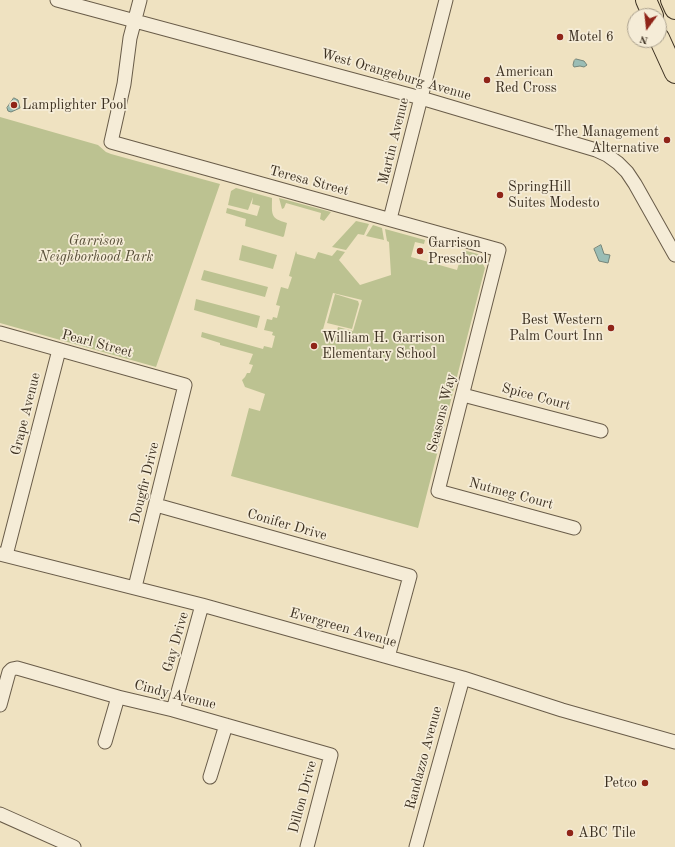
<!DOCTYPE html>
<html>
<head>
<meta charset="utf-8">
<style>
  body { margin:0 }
  #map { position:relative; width:675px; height:847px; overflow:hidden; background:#efe2c1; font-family:"Old Standard TT",serif }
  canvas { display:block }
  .north { position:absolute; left:627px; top:8px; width:40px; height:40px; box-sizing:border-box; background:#f5ecd7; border:1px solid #aba18e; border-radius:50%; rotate:195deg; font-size:11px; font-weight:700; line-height:16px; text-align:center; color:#3c3021 }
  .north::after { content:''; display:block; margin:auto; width:14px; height:18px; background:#8f2418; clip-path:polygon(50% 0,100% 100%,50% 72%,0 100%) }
</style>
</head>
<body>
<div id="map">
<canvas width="675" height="847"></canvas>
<div class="north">N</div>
</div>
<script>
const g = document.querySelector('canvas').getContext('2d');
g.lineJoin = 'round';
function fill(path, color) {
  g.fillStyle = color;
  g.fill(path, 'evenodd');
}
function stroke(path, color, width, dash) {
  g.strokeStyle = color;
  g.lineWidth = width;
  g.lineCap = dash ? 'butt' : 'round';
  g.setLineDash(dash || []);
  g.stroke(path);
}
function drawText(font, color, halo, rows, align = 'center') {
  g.font = font + ' "Old Standard TT",serif';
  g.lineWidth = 3.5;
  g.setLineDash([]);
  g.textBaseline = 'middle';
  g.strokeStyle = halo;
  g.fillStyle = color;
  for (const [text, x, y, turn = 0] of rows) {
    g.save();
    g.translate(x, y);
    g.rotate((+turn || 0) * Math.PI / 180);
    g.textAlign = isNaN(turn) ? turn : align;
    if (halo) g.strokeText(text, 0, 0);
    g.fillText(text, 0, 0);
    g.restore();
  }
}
const green = new Path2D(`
  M0,117L98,145L106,152L111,154L220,184L156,367L0,323Z
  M236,188L272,198C272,215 270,218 287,223L284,236L283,237L245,226L246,219L226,213L227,208L257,216L260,206L252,204L253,197L248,210L228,205L231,191Z
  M279,198L331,212L324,221L320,219L321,213L286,203L284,208L282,209Z
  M356,221L369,224L364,235L358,234L346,250L332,247Z
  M373,225L382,228L384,240L366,236Z
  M385,229L425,240L424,244L415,242L411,257L457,270L463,250L478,254L485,268L418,528L231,476L249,408L260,411L265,394L245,387L242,380L245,377L247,373H250L253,365L249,364L253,354L220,345V343L201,337L202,332L263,349L264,346L272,348L275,336L272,335L273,332L264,330L267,319L272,320L273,317L277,318L280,306L276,305L281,287L288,289L292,277L289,276L296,251L297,254L315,259L318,252L332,256L337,250L345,252L339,260L360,285L391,275L389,242L387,241ZM333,293L362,300L353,331L338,327L335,337L322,333Z
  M242,245L277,255L273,269L239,260Z
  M204,270L268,287L265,297L201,280Z
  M335,294L358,301L359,304L352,329L327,323Z
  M196,299L260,316L257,328L194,310Z`);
const water = new Path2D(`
  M576,59L584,61L587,65L584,67L580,66L574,67L573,65L574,61Z
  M14,98L18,100L20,108L11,112L8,111L7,108Z
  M601,245L604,254L610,255L608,263L599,261L594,249Z`);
const minor = new Path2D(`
  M57,0L421,98L596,150L607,155L618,163L627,172L635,184L675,255
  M140,0L130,38L124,84L111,142L499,250L438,491L574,528
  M390,219L446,0
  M0,333L185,385L135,587
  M463,395L601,431
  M156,505L410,576L388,657
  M0,554L202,605L463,678L562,710L675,742
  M6,555L59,350
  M0,705L9,672L12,669L17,668L118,697L173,710L331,755L307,847
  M173,710L202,605
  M105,742L118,697
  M210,777L226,725
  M0,814L74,847
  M416,847L463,678`);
const highway = new Path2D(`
  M646,0L653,16
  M671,0L675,9
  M659,38L675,73`);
const markers = [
  [560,37,4,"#8f2418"],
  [487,80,4,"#8f2418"],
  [14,105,4,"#8f2418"],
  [667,140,4,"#8f2418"],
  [500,195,4,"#8f2418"],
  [420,251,4,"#8f2418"],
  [611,328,4,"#8f2418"],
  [314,346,4,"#8f2418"],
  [645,783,4,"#8f2418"],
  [570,833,4,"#8f2418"]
];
const poiNames = [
  ["Motel 6",568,37],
  ["American",495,72],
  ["Red Cross",495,88],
  ["Lamplighter Pool",22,105],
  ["The Management",659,132,"right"],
  ["Alternative",659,148,"right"],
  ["SpringHill",508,187],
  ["Suites Modesto",508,203],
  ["Garrison",428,243],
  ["Preschool",428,259],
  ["Best Western",603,320,"right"],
  ["Palm Court Inn",603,336,"right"],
  ["William H. Garrison",322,338],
  ["Elementary School",322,354],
  ["Petco",637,783,"right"],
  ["ABC Tile",578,833]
];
const streetNames = [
  ["West Orangeburg Avenue",396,75,16],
  ["Martin Avenue",394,141,-76],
  ["Teresa Street",309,181,15],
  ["Pearl Street",97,344,15],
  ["Spice Court",536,397,15],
  ["Seasons Way",442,413,-76],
  ["Grape Avenue",26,414,-76],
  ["Dougfir Drive",145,483,-76],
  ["Nutmeg Court",511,494,15],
  ["Conifer Drive",287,525,16],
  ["Evergreen Avenue",343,628,16],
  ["Gay Drive",176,642,-74],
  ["Cindy Avenue",175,695,14],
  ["Randazzo Avenue",424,758,-75],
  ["Dillon Drive",303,797,-75]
];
const parkNames = [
  ["Garrison",96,241],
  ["Neighborhood Park",96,257]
];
fill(green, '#bcc291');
fill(water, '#9abdb5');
stroke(water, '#74857a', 1);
stroke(minor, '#695c49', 15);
stroke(highway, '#3c3021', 22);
stroke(minor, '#f5ecd7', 13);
stroke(highway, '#efe2c1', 20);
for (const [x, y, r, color] of markers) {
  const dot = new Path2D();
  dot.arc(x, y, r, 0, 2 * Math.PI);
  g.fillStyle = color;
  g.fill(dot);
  stroke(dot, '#f5ecd7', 1.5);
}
drawText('14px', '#3c3021', '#f5ecd7', poiNames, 'left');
drawText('14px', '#3c3021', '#f5ecd7', streetNames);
drawText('italic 14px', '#564d37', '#f5ecd7', parkNames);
</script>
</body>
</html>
